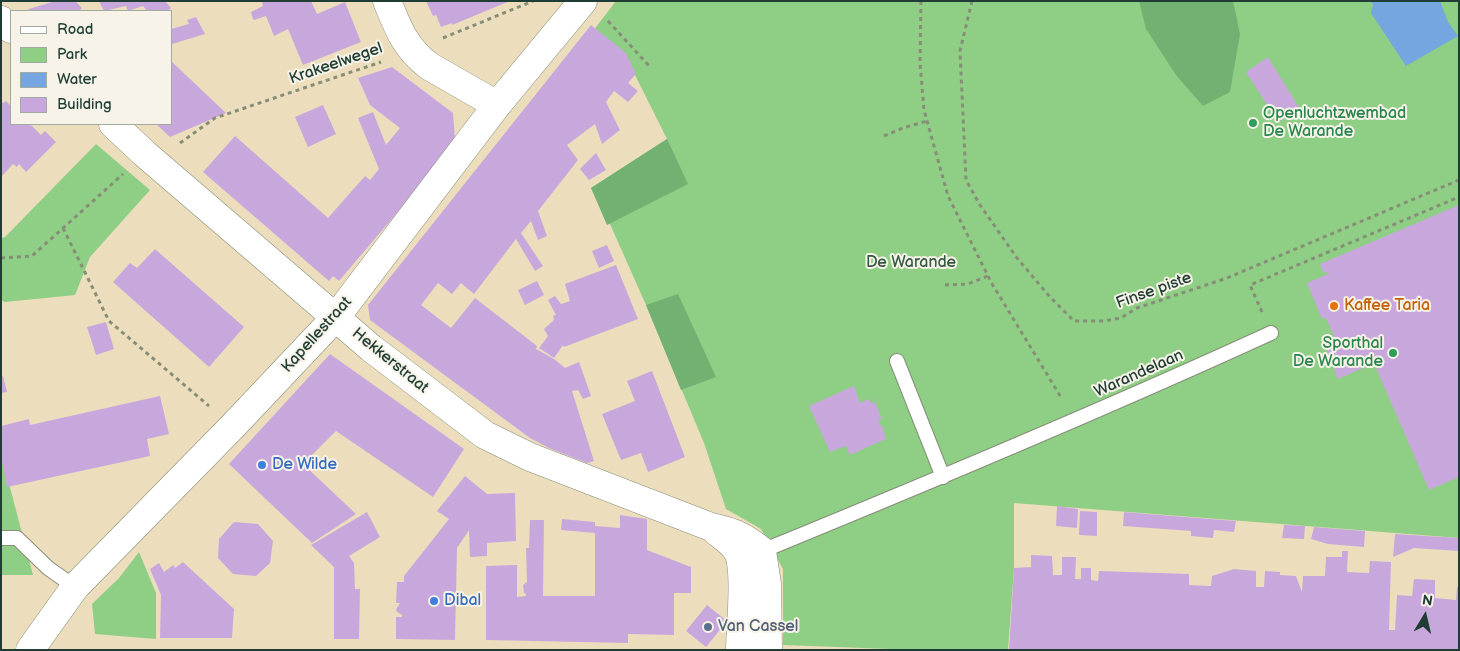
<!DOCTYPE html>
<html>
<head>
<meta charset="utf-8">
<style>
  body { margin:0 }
  #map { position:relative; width:1460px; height:651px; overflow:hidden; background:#ecdebc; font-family:"Balsamiq Sans",sans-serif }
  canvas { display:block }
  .frame { position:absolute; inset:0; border:2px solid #1f3d34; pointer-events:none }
  .legend { position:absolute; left:10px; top:10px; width:162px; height:115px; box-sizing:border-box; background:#f7f3e8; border:1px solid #a1aaa0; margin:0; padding:6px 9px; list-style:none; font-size:15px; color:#1f3d34 }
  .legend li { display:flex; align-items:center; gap:10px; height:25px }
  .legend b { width:25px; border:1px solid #a1aaa0 }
  .north { position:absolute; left:1400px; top:591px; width:50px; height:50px; -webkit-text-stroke:4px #f7f3e8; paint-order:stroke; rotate:9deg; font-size:14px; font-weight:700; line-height:20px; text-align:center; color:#1f3d34 }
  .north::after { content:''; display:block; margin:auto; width:18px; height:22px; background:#1f3d34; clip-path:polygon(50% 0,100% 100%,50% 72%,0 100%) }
</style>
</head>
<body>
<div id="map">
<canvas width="1460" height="651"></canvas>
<div class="frame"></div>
<ul class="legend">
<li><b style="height:6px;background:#fff"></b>Road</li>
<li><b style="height:14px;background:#8ece85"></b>Park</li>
<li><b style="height:14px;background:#76a6e0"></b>Water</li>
<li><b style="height:14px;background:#c8a8dc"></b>Building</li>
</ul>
<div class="north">N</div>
</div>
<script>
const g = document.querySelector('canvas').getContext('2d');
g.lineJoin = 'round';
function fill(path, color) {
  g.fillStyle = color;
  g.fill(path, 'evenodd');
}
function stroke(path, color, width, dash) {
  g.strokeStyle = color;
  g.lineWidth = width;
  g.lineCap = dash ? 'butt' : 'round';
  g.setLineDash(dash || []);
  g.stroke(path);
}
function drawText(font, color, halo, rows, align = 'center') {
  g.font = font + ' "Balsamiq Sans",sans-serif';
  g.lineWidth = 4;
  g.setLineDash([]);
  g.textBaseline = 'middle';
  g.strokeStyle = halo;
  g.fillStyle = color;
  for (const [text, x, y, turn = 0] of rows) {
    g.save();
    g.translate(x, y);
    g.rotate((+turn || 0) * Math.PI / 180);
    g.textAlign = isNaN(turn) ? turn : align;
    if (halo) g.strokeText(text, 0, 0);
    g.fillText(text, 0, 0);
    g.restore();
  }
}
const green = new Path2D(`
  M616,1H1459V538L1014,503V568L1008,650H917L783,645V569L761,529L726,509L704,443L646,305L610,224L591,188L667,139L628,61L593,31Z
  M96,144L150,190L90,257L75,295L5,302L1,300V238L5,237Z
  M1,453L33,575H1Z
  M139,552L156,593V639L95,634L92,604L119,578Z`);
const forest = new Path2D(`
  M1139,1H1233L1240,34L1230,92L1203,106L1176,75L1146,29Z
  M667,139L688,184L607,225L591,188Z
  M678,294L716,377L681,390L646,305Z`);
const water = new Path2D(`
  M1370,1H1440L1448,22L1458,36L1406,66L1371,13L1373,4Z`);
const building = new Path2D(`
  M55,1H75L82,8L79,11H27L29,9Z
  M99,1H165L171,8L167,11H147L143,6L128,11L126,6L104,11Z
  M262,1H311L317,14L345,2L361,42L303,65L288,29L274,36L266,16L254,20L253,19L251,12L263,6Z
  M426,1H510L452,25V23L441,27L436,15L433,16Z
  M196,17L205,34L172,44L171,29L189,24L187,20Z
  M591,25L626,53L636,74L628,83L638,91L628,102L614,91L606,102L620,130L602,144L595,124L567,145L578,160L538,211L547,236L538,240L531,221L521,233L543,266L535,271L516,239L474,294L461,283L452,294L438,283L421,305L451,328L475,298L537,346L536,349L554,359L565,368L579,362L591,396L583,399L578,390L572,391L594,461L587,463L549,448L530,438L370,320L368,305Z
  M1268,57L1300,109L1278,122L1246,72Z
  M171,61L226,113L170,137L156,124H171Z
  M392,67L453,113L455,139L401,208L339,281L333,276L329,281L203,172L235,136L328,218L365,176L370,180L379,169L358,118L373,112L386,145L400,128L370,105L358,78Z
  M1,101L3,103L6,101L11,106V124H30L41,135L45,131L56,142L26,172L19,164L17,167L13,164L1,177Z
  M323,105L336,134L308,147L295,117Z
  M596,153L606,170L589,180L580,169Z
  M1459,205V477L1429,490L1374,363L1338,379L1324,343L1335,338L1326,318L1322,319L1307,283L1330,273L1323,272L1320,264Z
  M607,245L614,261L599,268L592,251Z
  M155,249L244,327L209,367L113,282L130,263L137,268Z
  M616,265L638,319L564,347L563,345L554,358L539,348L548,336L544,329L554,320L553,316L556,315L548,300L555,296L561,304L570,301L565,284Z
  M537,281L544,295L525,305L518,290Z
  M106,322L114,349L96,355L87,327Z
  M330,354L464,449L433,497L336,431L303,464L356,514L312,543L229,464Z
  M652,371L685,457L648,472L641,453L621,460L602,414L635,401L627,381Z
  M3,376L7,392L1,393V377Z
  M854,386L860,403L869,399L871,403L875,402L882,419L878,420L881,426L882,425L886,439L850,455L846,446L830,452L809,406Z
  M160,396L169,434L147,439L150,456L7,487L1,457V426L29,419L30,425Z
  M465,476L487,494L515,493L516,541L487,543V556L470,557L469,530L457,548L455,640L396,639V617H402V615L397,612L396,609L400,603H396L397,582H404V576L449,519L437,511Z
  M1057,506L1078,509L1077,528L1056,526Z
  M1080,511L1097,512V536L1079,535Z
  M367,512L380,537L349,556L354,563L355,589H360L359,639H334V567L311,545Z
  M1124,512L1148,514L1236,521L1234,532L1214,530L1213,538L1191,536V531L1123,526Z
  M620,515L647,519V550L691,567V593H674V635L628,634V643L486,640V566L517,565V597L526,596V594L524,593L523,585L527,582L526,548H529L530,520H544L543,596H595V533L561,530L562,519L595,522V526L620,528Z
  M235,522L258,524L273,541L270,563L256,576L233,574L218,558L219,539L233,523Z
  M1284,525L1305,526L1304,539L1282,538Z
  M1314,527L1365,531L1364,547L1328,544L1311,539Z
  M1395,534L1459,538V551L1414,548L1393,557Z
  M1342,551H1348L1347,572L1369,573L1370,561L1391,562L1389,630H1395L1397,595L1412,596L1414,579L1435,580V598L1456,600L1457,587H1459V650H1009L1014,568L1031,567V555L1052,556L1053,575H1062V557H1076L1075,579H1081V568H1091V580L1098,581L1099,571L1189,574V585L1211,586L1212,576L1234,569L1256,571V587H1264L1265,571L1280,572V575L1296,576L1302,592L1303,576H1325L1326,557H1342Z
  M183,562L234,609L232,638H160L161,595L150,569L159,563L164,572L173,565L175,568Z
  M707,605L727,621L706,647L686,631Z`);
const path = new Path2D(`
  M921,1L920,63L924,110L948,196L991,282L1062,399
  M972,1L960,51L966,180L980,205L1017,258L1050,297L1074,321H1104L1121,318L1137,308L1227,278L1459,180
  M608,21L651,68
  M443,38L533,1
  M884,136L903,128L927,121
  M180,143L215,118L381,62
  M63,228L109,321L209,406
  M1,258L32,256L123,174
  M945,285L968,284L988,276
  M1262,312L1250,285L1459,197`);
const service = new Path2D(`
  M897,361L943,477
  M1,538H17L48,568L75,587
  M762,551C933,481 1103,410 1271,333`);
const minor = new Path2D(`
  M387,1C398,28 405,48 429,66L497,105
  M1,20L11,29
  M113,124L145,154L371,348L485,435L530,457L711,527C734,532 743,536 762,551L767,584L768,650
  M716,531C723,537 731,542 736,549C748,565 740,628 740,650
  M30,650L75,587L233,426L336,317L497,105L583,1`);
const markers = [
  [1253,123,5,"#2e9e5b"],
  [1334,306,5,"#e8710a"],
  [1393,353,5,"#2e9e5b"],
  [262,465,5,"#3f7fe0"],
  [434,601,5,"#3f7fe0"],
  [708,627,5,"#5c6f8a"]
];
const streetNames = [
  ["Krakeelwegel",336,64,-19],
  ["Finse piste",1154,291,-20],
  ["Kapellestraat",317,335,-48],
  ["Hekkerstraat",390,361,39],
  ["Warandelaan",1139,374,-24]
];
const leisureNames = [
  ["Openluchtzwembad",1263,114],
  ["De Warande",1263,132],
  ["Sporthal",1383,344,"right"],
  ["De Warande",1383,362,"right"]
];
const parkNames = [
  ["De Warande",911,263]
];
const foodNames = [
  ["Kaffee Taria",1344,306]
];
const shopNames = [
  ["De Wilde",272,465],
  ["Dibal",444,601]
];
const serviceNames = [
  ["Van Cassel",718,627]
];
fill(green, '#8ece85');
fill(forest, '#72b172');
fill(water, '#76a6e0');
fill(building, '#c8a8dc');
stroke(service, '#868e78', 16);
stroke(minor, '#868e78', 29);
stroke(path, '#868e78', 3, [4, 4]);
stroke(service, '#fff', 14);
stroke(minor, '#fff', 28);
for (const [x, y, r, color] of markers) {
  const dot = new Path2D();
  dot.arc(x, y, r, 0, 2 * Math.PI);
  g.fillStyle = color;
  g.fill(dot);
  stroke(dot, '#f7f3e8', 2);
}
drawText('16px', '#1f3d34', '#f7f3e8', streetNames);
drawText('16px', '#27864d', '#f7f3e8', leisureNames, 'left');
drawText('16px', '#355a44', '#f7f3e8', parkNames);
drawText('16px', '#c56008', '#f7f3e8', foodNames, 'left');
drawText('16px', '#366cbe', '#f7f3e8', shopNames, 'left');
drawText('16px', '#4e5e75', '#f7f3e8', serviceNames, 'left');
</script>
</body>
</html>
